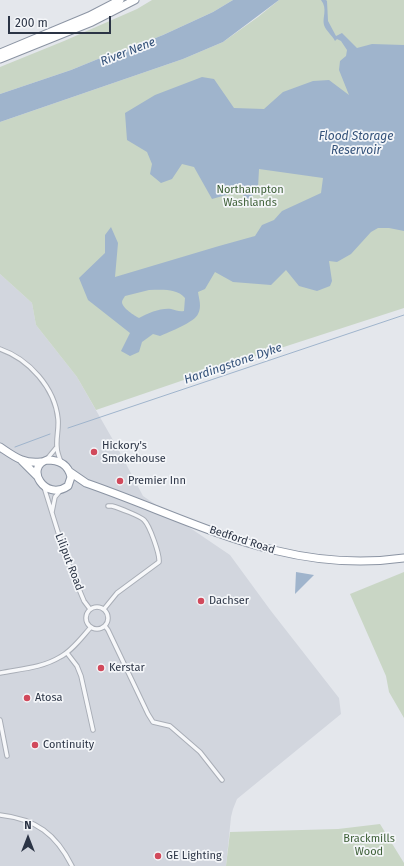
<!DOCTYPE html>
<html>
<head>
<meta charset="utf-8">
<style>
  body { margin:0 }
  #map { position:relative; width:404px; height:866px; overflow:hidden; background:#e4e7ec; font-family:"Fira Sans",sans-serif }
  canvas { display:block }
  .north { position:absolute; left:8px; top:818px; width:40px; height:40px; -webkit-text-stroke:3px #f4f6f9; paint-order:stroke; rotate:0deg; font-size:11px; font-weight:700; line-height:16px; text-align:center; color:#2b3445 }
  .north::after { content:''; display:block; margin:auto; width:14px; height:18px; background:#2b3445; clip-path:polygon(50% 0,100% 100%,50% 72%,0 100%) }
  .scale { position:absolute; left:8px; top:16px; width:103px; height:18px; box-sizing:border-box; border:2px solid #2b3445; border-top:0; padding-left:5px; font-size:12px; line-height:14px; white-space:nowrap; color:#2b3445; -webkit-text-stroke:3px #f4f6f9; paint-order:stroke }
</style>
</head>
<body>
<div id="map">
<canvas width="404" height="866"></canvas>
<div class="north">N</div>
<div class="scale">200 m</div>
</div>
<script>
const g = document.querySelector('canvas').getContext('2d');
g.lineJoin = 'round';
function fill(path, color) {
  g.fillStyle = color;
  g.fill(path, 'evenodd');
}
function stroke(path, color, width, dash) {
  g.strokeStyle = color;
  g.lineWidth = width;
  g.lineCap = dash ? 'butt' : 'round';
  g.setLineDash(dash || []);
  g.stroke(path);
}
function drawText(font, color, halo, rows, align = 'center') {
  g.font = font + ' "Fira Sans",sans-serif';
  g.lineWidth = 3.5;
  g.setLineDash([]);
  g.textBaseline = 'middle';
  g.strokeStyle = halo;
  g.fillStyle = color;
  for (const [text, x, y, turn = 0] of rows) {
    g.save();
    g.translate(x, y);
    g.rotate((+turn || 0) * Math.PI / 180);
    g.textAlign = isNaN(turn) ? turn : align;
    if (halo) g.strokeText(text, 0, 0);
    g.fillText(text, 0, 0);
    g.restore();
  }
}
const built = new Path2D(`
  M0,274L32,303L36,325L77,377L117,447L143,496L230,555L271,611L339,698L341,714L237,799L233,809L231,817L226,866H0Z`);
const green = new Path2D(`
  M152,0H233L213,12L163,35L116,54L98,59L71,70L0,94V67L64,41L137,9Z
  M279,0H404V308L219,368L96,410L77,377L36,325L32,303L0,274V122L183,59L223,42L258,17Z
  M404,572V718L389,692L386,676L350,594Z
  M380,824L404,863V866H226L230,832L338,829Z`);
const water = new Path2D(`
  M233,0H279L223,42L183,59L0,122V94L71,70L98,59L116,54L163,35L213,12Z
  M321,0H326L327,1L328,21L336,36L342,33L357,48L372,44L404,45V231L389,228H378L371,232L351,254L337,262L329,261L332,281L330,286L317,291L299,286L286,270L271,285L233,282L215,272L205,289L198,292C199,299 202,307 198,314C195,322 169,332 160,336L153,334L142,342L139,352L130,356L121,351L130,333L88,300L79,278L105,253V235L111,227L118,243L115,277L219,246L255,236L262,225L274,220L282,211L321,193L323,178L259,169L258,188L248,201L240,191L212,199L194,167L182,164L172,179L161,183L150,174L152,164L147,152L127,140L125,113L155,95L202,77L214,79L234,108L264,109L283,92L313,81L329,80L349,95L339,70L340,61L346,56L347,50L341,41L337,39L335,41C332,35 326,31 324,25C322,17 328,9 321,0ZM149,290C162,290 176,288 185,298L184,311C179,312 176,310 171,309C160,308 149,313 139,318C135,316 122,308 122,302C122,300 124,298 125,296Z
  M296,572L314,575L295,594Z`);
const stream = new Path2D(`
  M68,428L404,315
  M15,447L50,434`);
const street = new Path2D(`
  M0,349C29,359 55,388 58,419C59,429 56,438 57,447C57,452 59,457 61,462
  M47,459L56,448
  M44,487L66,558L84,601L90,609
  M52,512L55,497L61,490
  M86 618a11 11 0 1 1 22 0a11 11 0 1 1-22 0Z
  M104,609L117,593L159,562C160,555 150,526 144,520C140,516 119,508 112,506H108
  M105,626L108,630L148,714L153,722L170,726L200,752L222,780
  M67,653L77,666L81,676L93,730
  M0,673C20,669 42,668 60,657C72,651 82,637 91,627
  M0,720L7,756
  M0,815C36,819 56,834 72,866`);
const highway = new Path2D(`
  M0,53L89,16L120,0
  M0,59L92,22L135,0
  M0,447C15,457 23,464 41,462
  M47,460C59,460 68,464 71,477L68,486C45,502 24,467 47,460Z
  M22,461L37,476
  M70,472L86,483C193,520 286,575 404,558`);
const markers = [
  [94,452,4,"#d1495b"],
  [120,481,4,"#d1495b"],
  [201,601,4,"#d1495b"],
  [101,668,4,"#d1495b"],
  [27,698,4,"#d1495b"],
  [35,745,4,"#d1495b"],
  [158,856,4,"#d1495b"]
];
const parkNames = [
  ["Northampton",250,190],
  ["Washlands",250,203],
  ["Brackmills",369,839],
  ["Wood",369,852]
];
const poiNames = [
  ["Hickory's",102,446],
  ["Smokehouse",102,459],
  ["Premier Inn",128,481],
  ["Dachser",209,601],
  ["Kerstar",109,668],
  ["Atosa",35,698],
  ["Continuity",43,745],
  ["GE Lighting",166,856]
];
const streetNames = [
  ["Bedford Road",242,540,18],
  ["Liliput Road",69,562,69]
];
const waterNames = [
  ["River Nene",128,52,-21],
  ["Flood Storage",356,137],
  ["Reservoir",356,151],
  ["Hardingstone Dyke",233,364,-19]
];
fill(built, '#d2d6de');
fill(green, '#c9d6c5');
fill(water, '#9fb4cc');
stroke(stream, '#9fb4cc', 1);
stroke(street, '#a9aeb7', 5.5);
stroke(highway, '#8b94a3', 9);
stroke(street, '#f7f8fa', 3.5);
stroke(highway, '#fff', 7);
for (const [x, y, r, color] of markers) {
  const dot = new Path2D();
  dot.arc(x, y, r, 0, 2 * Math.PI);
  g.fillStyle = color;
  g.fill(dot);
  stroke(dot, '#f4f6f9', 1.5);
}
drawText('11px', '#3f6138', '#f4f6f9', parkNames);
drawText('11px', '#2b3445', '#f4f6f9', poiNames, 'left');
drawText('11px', '#2b3445', '#f4f6f9', streetNames);
drawText('italic 12px', '#34527a', '#f4f6f9', waterNames);
</script>
</body>
</html>
